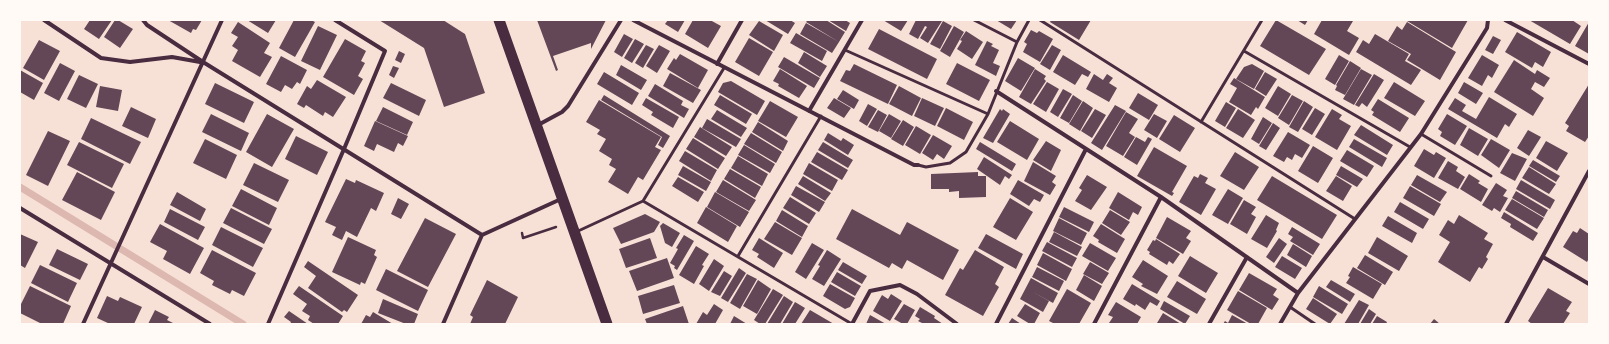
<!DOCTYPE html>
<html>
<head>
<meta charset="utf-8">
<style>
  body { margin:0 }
  #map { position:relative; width:1609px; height:344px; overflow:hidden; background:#f7e1d7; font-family:Cabin,sans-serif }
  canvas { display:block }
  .frame { position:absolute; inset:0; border:21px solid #fffaf5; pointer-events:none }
</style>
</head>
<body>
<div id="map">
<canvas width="1609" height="344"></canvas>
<div class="frame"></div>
</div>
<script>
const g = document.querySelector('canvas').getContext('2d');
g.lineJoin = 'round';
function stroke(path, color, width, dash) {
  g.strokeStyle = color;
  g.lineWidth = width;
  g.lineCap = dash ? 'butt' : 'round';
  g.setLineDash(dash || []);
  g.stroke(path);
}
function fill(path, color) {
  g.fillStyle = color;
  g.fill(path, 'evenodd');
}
const stream = new Path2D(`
  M20,187L243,324`);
const building = new Path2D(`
  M90,20H112L99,39L84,29Z
  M115,20H118L133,29L120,48L104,37Z
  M168,20H202L196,30L193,29L191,33Z
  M247,20H276L268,33Z
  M294,20H311L315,22L295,57L279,48Z
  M379,20H443L465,34L485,93L444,107L424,48Z
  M537,20H606L591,49V43L553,56L558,70L556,71Z
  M668,20H685L678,32L665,24Z
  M693,20H710L721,26L708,48L685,34Z
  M765,20H790L795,23L788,34Z
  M808,20H826L845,32L839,42L806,22Z
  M828,20H845L850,23L846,31Z
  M883,20H908L901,31Z
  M916,20L942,21L928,43L920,38L927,27L925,26L918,39L909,34Z
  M996,20H1017L1011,29Z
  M1051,20H1091L1079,40L1050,22Z
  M1276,20L1326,49L1309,75L1260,46Z
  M1297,20H1308L1305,25Z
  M1322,20H1351L1353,21L1347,31L1359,38L1349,55L1314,34Z
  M1408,20H1468L1452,48L1407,21Z
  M1529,20H1572L1581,26L1570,44Z
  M759,21L783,35L774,51L749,35Z
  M943,21L952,26L940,49L930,44Z
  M238,22L270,43L264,53L272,57L260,77L232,61L238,50L232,46L238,37L231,33Z
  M1407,22L1456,52L1440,80L1407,60L1411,54L1388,41L1397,26L1402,30Z
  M1589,22V54L1575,46Z
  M806,23L839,42L832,53L800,34Z
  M318,26L337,35L320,70L301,61Z
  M954,26L964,32L950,57L940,51Z
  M879,29L937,59L927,79L868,49Z
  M1031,30L1037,33L1039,31L1053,39L1040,62L1023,52L1027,44L1024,42Z
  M966,31L983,42L972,59L957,49L962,41L960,40Z
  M1517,32L1551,52L1543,67L1535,62L1532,68L1505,52Z
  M796,33L827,51L822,61L790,43Z
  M624,34L633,39L622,57L614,52Z
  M1375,34L1409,54L1405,61L1421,70L1411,85L1356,52L1363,40L1369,44Z
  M1493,36L1501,40L1493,54L1485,50Z
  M749,38L773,52L759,76L735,62Z
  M345,39L366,51L361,61L365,63L358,76L363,79L354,95L323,77Z
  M635,39L644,44L632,63L624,58Z
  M39,40L60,51L44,80L23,68Z
  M987,41L993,44L991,46L999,50L993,63L1000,66L996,76L975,65Z
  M646,45L654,49L643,68L635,63Z
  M659,45L670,51L657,73L646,66Z
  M1052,45L1061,50L1050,70L1040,64Z
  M399,51L405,54L401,63L395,60Z
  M804,52L827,66L820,77L798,63Z
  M680,54L708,70L698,88L667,69L674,58L676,60Z
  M1063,55L1091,72L1088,77L1082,74L1075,85L1053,72Z
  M1339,55L1349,61L1335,85L1325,79Z
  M1482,55L1499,65L1492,78L1488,75L1482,86L1468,78Z
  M281,56L307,70L300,84L297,82L292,89L285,85L281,92L266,84Z
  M784,57L820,78L814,88L778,67Z
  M1018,58L1035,68L1021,91L1005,81Z
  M1514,60L1535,74L1537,70L1550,78L1544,87L1535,82L1531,89L1544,98L1533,116L1494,92Z
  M1350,61L1361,68L1345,95L1335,90L1337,86L1336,85Z
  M60,63L75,71L59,101L44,93Z
  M957,63L990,80L979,101L946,84Z
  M854,64L897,85L888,104L840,81L846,70L850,71Z
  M1252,64L1264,71L1254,89L1236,79L1244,67Z
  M621,65L647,80L641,90L616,75Z
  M393,66L399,68L394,78L389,75Z
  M780,69L807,86L799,98L778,86L779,84L773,81Z
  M1035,69L1046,76L1044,79L1046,81L1031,104L1019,97Z
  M1361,69L1372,75L1354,105L1343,99Z
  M20,70L43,83L34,100L20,92Z
  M604,72L639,93L632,105L597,84Z
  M1265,72L1277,79L1266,96L1255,89Z
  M670,73L701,90L693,103L663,86Z
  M1094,74L1103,80L1107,74L1113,78L1109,83L1117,88L1109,102L1086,89Z
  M1374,74L1384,80L1367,107L1362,103L1359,107L1355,105Z
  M79,75L98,84L86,108L67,99Z
  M1234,78L1265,97L1258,109L1256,107L1251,115L1229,102L1237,88L1230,84Z
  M317,80L346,97L333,117L325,112L323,116L306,105L304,108L297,104L307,86L311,89Z
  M731,81L765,101L757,115L718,92L723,83Z
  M1047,82L1059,89L1046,112L1033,104Z
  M1394,82L1425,101L1415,116L1384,98Z
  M1464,82L1483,93L1476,104L1458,93Z
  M215,83L254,102L244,123L205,104Z
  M391,83L426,100L419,116L383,98Z
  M655,84L683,101L681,105L689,109L684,118L648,96Z
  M1589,84V136L1585,142L1566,131L1569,126L1565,123Z
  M100,86L122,90L118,111L96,107Z
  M899,86L921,98L912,116L889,104Z
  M1278,86L1291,94L1278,116L1265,108Z
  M1063,89L1072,94L1058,117L1050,112Z
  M843,90L859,100L854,109L837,99Z
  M1138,93L1158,105L1149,120L1129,108Z
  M604,95L670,136L663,148L658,145L662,137L601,100Z
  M720,95L752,114L746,124L714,105Z
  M1073,95L1082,101L1069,123L1060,118Z
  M1292,95L1303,101L1289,125L1278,118Z
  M1489,97L1517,114L1509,127L1505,124L1497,138L1448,109L1455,98L1466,105L1462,111L1476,119Z
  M646,98L679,117L673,128L651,115L653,112L642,105Z
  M834,98L851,108L844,118L827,108Z
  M922,98L944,108L935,126L914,116Z
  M1378,99L1409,118L1400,132L1372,115L1374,112L1371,110Z
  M599,100L661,137L655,147L661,150L643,180L638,177L628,194L608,182L616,169L609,165L612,159L599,151L606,139L597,134L600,130L586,122Z
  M770,101L798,117L786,137L758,121Z
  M1083,101L1093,108L1080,131L1069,124Z
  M1304,101L1313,107L1298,132L1289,127Z
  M1226,102L1236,108L1225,127L1215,121Z
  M868,104L877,109L867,126L859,121Z
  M1115,105L1126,111L1102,150L1091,143Z
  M131,107L156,119L148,138L122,126Z
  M383,107L413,122L407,135L376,121Z
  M946,108L973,122L964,140L937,126Z
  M1315,108L1325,114L1312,135L1302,129Z
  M1000,109L1002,111L1003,109L1010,114L993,143L983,138Z
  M1095,109L1106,115L1092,138L1081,131Z
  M1238,109L1255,120L1243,138L1226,128Z
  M1332,109L1342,115L1339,119L1351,126L1337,150L1315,137Z
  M717,110L747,128L741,137L711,119Z
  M878,110L887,115L878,132L868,127Z
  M1126,112L1138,119L1129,133L1135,137L1123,156L1106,146Z
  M211,114L249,133L241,151L202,132Z
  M267,114L294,129L272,167L246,152Z
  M889,114L901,121L891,138L879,131Z
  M1154,114L1167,121L1157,138L1144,130Z
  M1447,114L1467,126L1455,145L1440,136L1442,132L1438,129Z
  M1174,115L1195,128L1180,152L1159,139Z
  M1263,117L1272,123L1259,144L1251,139Z
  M91,118L141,142L130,164L81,139Z
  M707,119L741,139L736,147L702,128Z
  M903,120L914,127L903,146L891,139Z
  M375,121L408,136L403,146L398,143L394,152L377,144L374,151L364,146Z
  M1010,121L1039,139L1027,160L997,142Z
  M758,122L788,141L783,151L752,132Z
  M1273,123L1280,128L1266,150L1259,146Z
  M1361,125L1393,145L1387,155L1354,135Z
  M916,126L931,135L920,154L905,145Z
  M700,127L732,147L726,156L694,137Z
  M1469,128L1488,139L1478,156L1460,145Z
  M1528,130L1541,137L1529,156L1517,148Z
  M48,131L70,141L48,186L26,175Z
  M1288,132L1310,145L1302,158L1295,154L1292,160L1287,157L1284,162L1273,156Z
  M751,133L782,152L776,163L744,144Z
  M828,133L841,141L843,138L854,145L848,155L824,140Z
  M933,135L952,146L944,159L937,154L933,160L922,153Z
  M296,136L328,152L317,175L285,159Z
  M1136,137L1145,142L1148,137L1152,139L1137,165L1124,157Z
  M693,138L725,158L718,169L686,149Z
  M205,139L237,155L226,179L193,163Z
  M1354,139L1387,158L1382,167L1349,147Z
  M1491,139L1510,150L1499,168L1481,155Z
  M1046,141L1061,150L1051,171L1033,160Z
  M1546,141L1568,153L1557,171L1536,158Z
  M79,142L124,164L112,188L67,165Z
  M823,142L853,160L848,168L818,150Z
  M980,142L1016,164L1012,171L976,149Z
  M744,145L775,164L770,173L738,155Z
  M1313,146L1333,158L1318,183L1298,171Z
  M1154,147L1187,166L1172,192L1174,193L1172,196L1137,176Z
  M1424,149L1434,155L1436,152L1446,158L1434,178L1414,166Z
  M1347,150L1374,166L1367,177L1340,161Z
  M685,151L717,170L711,181L679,161Z
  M817,152L848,170L842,180L811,162Z
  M1235,152L1259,167L1244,190L1220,176Z
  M1512,153L1527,159L1515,181L1500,173Z
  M738,156L768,174L762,186L731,168Z
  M984,157L1012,175L1009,179L1005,176L1000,185L977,169Z
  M1533,160L1560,176L1556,182L1529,166Z
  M1448,161L1458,167L1456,171L1465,177L1458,189L1438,178Z
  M1033,162L1056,176L1052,182L1056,185L1050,195L1024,181Z
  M254,163L289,180L278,202L243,185Z
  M809,163L838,180L832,191L803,174Z
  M683,166L711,182L706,191L678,175Z
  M1341,166L1363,179L1357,187L1336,175Z
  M1529,167L1556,184L1549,194L1522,178Z
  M730,169L761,187L755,198L724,179Z
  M77,172L115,192L101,220L62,200Z
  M978,172V176H986V197L959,198V191L949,192V189H931V174Z
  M1200,174L1208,178L1205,183L1216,189L1201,215L1179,202L1194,176L1198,178Z
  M1469,174L1480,181L1478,183L1488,189L1481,202L1460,189Z
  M1087,175L1107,187L1091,210L1075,201L1082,190L1079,188Z
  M1417,175L1447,192L1440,202L1411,185Z
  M803,176L831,193L825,201L798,184Z
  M1272,176L1337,215L1322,239L1257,200Z
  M1336,176L1352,186L1343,201L1326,191Z
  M678,177L704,192L698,202L672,186Z
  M346,179L355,183L356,180L384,193L376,211L371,208L357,237L346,231L342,240L332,235L336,227L325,222Z
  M723,180L756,200L749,211L716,192Z
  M1018,180L1044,195L1040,202L1034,199L1029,206L1010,194Z
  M1521,180L1555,200L1550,209L1516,189Z
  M1496,183L1507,190L1503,196L1508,198L1500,212L1494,208L1492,211L1482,205Z
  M796,186L825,202L819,212L791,195Z
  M1410,186L1441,204L1434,216L1403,198Z
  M241,189L277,208L269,225L232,206Z
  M1228,189L1243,198L1228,224L1212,215Z
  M1516,191L1548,210L1544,217L1512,198Z
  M177,192L206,209L200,221L170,205Z
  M715,192L749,212L740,227L707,207Z
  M1118,192L1142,207L1138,215L1133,212L1129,220L1109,208Z
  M790,197L816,213L809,224L783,208Z
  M398,198L409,204L401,219L391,214Z
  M1010,198L1033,212L1016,240L993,227Z
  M1512,199L1544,218L1537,229L1505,210Z
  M1244,200L1256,207L1251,214L1256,217L1247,234L1230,224Z
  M1400,202L1429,219L1423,229L1394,212Z
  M706,207L737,226L728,242L697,223Z
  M1064,207L1094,222L1089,232L1059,217Z
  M231,208L272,229L264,244L223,223Z
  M170,209L205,227L198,240L164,222Z
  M852,209L900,235L907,222L959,250L943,280L907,260L902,269L892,263L889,268L836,239Z
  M782,210L808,226L802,237L776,221Z
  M1110,210L1130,222L1121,235L1102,223Z
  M1504,212L1538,233L1533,241L1510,227L1511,224L1501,218Z
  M645,214L660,222L654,232L621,244L613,228Z
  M1266,215L1279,223L1276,230L1277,231L1267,248L1251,239Z
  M1459,215L1488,233L1484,239L1493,244L1486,257L1488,259L1482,269L1479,267L1470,282L1438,262L1450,242L1439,235L1448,220L1454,224Z
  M1388,216L1417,233L1412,243L1382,226Z
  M1167,217L1191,231L1186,238L1191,241L1183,254L1156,238Z
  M425,218L456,234L428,287L397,271Z
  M1059,218L1087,233L1081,245L1053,231Z
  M775,222L802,238L792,255L764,239Z
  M663,223L680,233L672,247L665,243L660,226Z
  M160,224L204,248L190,274L163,259L167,251L150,242Z
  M1101,224L1125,239L1117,253L1098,242L1099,240L1093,236Z
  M221,227L263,248L253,267L212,245Z
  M1292,227L1320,244L1313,255L1290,241L1293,237L1288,234Z
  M1580,228L1589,234V258L1587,262L1563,247L1573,231L1577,233Z
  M1054,232L1082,247L1077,256L1049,242Z
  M20,234L38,242L25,268L20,265Z
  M986,234L1023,254L1016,269L978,248Z
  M684,235L694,241L677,270L674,268L675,266L670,263L678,249L676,248Z
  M348,237L376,250L374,255L377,257L365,284L361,282L360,285L332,272Z
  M1377,237L1408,256L1399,271L1368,253Z
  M650,238L657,258L626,268L619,249Z
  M759,238L783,253L774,268L757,257L759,254L752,250Z
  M1279,238L1287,244L1274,263L1266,257Z
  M1156,239L1180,254L1173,264L1169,261L1167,265L1149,254L1150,252L1147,250L1153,240L1155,241Z
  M1047,242L1077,258L1072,267L1042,251Z
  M812,243L824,250L806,279L795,272Z
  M1090,243L1116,258L1108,271L1082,256Z
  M1293,244L1312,256L1306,267L1287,255Z
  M696,246L709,254L702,265L704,266L694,284L679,275Z
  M57,249L88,264L80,280L49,265Z
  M212,250L256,273L244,296L232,290L230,294L212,285L214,281L200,273Z
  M827,250L841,259L824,286L812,279L820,266L818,265Z
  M975,250L1004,267L995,284L999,287L983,316L945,295L960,268L963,270Z
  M1043,253L1072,269L1066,281L1037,265Z
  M1365,255L1393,272L1385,285L1357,268Z
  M1190,256L1218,273L1206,293L1178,276Z
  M1282,256L1302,268L1295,279L1275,267Z
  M667,258L674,278L637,291L629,271Z
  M714,259L724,266L709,291L699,284Z
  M1143,260L1168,276L1157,294L1141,286L1143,284L1132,277Z
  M308,261L358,295L347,312L344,310L342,312L308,288L316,276L304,267Z
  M843,262L867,276L862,284L838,270Z
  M1090,262L1109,273L1102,284L1083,274Z
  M40,265L77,283L68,302L31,283Z
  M1037,267L1064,281L1059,291L1032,277Z
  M1353,267L1382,284L1373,299L1346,283L1350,277L1348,276Z
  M739,268L746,273L728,302L721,298Z
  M386,269L428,290L418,311L376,290Z
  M724,271L732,276L720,296L711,292Z
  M837,272L861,286L855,296L831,282Z
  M1249,273L1277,289L1273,295L1279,299L1272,310L1239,290Z
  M747,274L757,279L740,309L730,303Z
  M1084,275L1102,286L1094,301L1076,290Z
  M1031,278L1058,293L1053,303L1031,291L1049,301L1043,312L1020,299Z
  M487,280L518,297L505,324H470L473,317L470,315Z
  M758,280L771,289L757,314L743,306Z
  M1331,280L1355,294L1350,302L1326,287Z
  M1177,281L1206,299L1197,314L1167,297Z
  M830,284L855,298L850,307L845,309L823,296Z
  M1132,284L1160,301L1157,306L1150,302L1145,310L1136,304L1135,306L1123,299Z
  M674,285L680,303L643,314L638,296Z
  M30,286L71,306L63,324H42L20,313V306Z
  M299,286L343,316L338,324H314L308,320L310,316L302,311L307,304L293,294Z
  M1319,286L1348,304L1342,314L1313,297Z
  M1548,288L1572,302L1566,311L1570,313L1563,324H1532L1528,321Z
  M773,289L783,295L765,324H760L754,320Z
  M1067,289L1091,303L1079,324H1055L1049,321Z
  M1238,291L1267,308L1258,324H1251L1227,310Z
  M891,294L902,301L890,321L873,311L882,295L888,299Z
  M107,296L118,301L120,297L142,307L134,324H110L97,318Z
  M784,296L793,302L780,324H767Z
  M1313,298L1337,314L1330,324L1306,309Z
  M383,299L418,314L414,324H406L378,313Z
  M1359,300L1369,305L1358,324H1344Z
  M1164,301L1190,316L1185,324L1160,309Z
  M795,302L805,308L795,324H782Z
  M1116,302L1141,317L1137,324L1109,323L1113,317L1108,315Z
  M714,304L723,310L715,324H696L703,312L707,315Z
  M904,304L915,310L907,324H903L894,319Z
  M1025,304L1040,313L1034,324H1030L1017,316Z
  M683,306L689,324H647L645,319Z
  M920,307L935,316L934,318L943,324H924L918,321L920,319L915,316Z
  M1369,309L1376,314L1370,324H1360Z
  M155,310L169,317L167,320L175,324H148Z
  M810,310L834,324H801Z
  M289,311L308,324H290L291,322L284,317Z
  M373,312L393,324H361L366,315L370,317Z
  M1163,313L1181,324H1158L1157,323Z
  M870,315L886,324H866Z
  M1232,315L1248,324H1223L1225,321L1228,323Z
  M734,316L747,324H730Z
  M1377,316L1387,322L1386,324H1372Z
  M1012,318L1021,324H1008Z
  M1434,319L1440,324H1430Z`);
const path = new Path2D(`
  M522,233L523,238L556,227`);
const service = new Path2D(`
  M974,20L1017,42
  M1040,20L1355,219
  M845,50L988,114
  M1244,51L1410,147
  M724,68L643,201L852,324
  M1201,122L1262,20
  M1421,134L1491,176
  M918,165L926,167L950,163L966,152L988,114L1017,42L1029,20
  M576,232L643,201
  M738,256L821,116
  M1290,307L1315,324`);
const minor = new Path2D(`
  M44,20L101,58L130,62L172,57L200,62
  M143,20L147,25L203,62L482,235
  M633,20L914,165H918
  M1505,20L1589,64
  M717,64L742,20
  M996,91L1161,197L1298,293
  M809,111L862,20
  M538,125L562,112L568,106L621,20
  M20,208L210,324
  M1543,257L1589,284
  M83,324L222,20
  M268,324L344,149L385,51L335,20
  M443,324L482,235L561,199
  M852,324L870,291L900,285L917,294L957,324
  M996,324L1086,149
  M1094,324L1161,197
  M1209,324L1247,257
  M1280,324L1298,293L1421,134L1487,28L1488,20
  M1506,324L1589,171`);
const trunk = new Path2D(`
  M499,20L607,324`);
stroke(stream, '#dcb8b0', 7);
fill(building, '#644757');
stroke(path, '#4a2c40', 2.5);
stroke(service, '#4a2c40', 3);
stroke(minor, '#4a2c40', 4);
stroke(trunk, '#4a2c40', 11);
</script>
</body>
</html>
